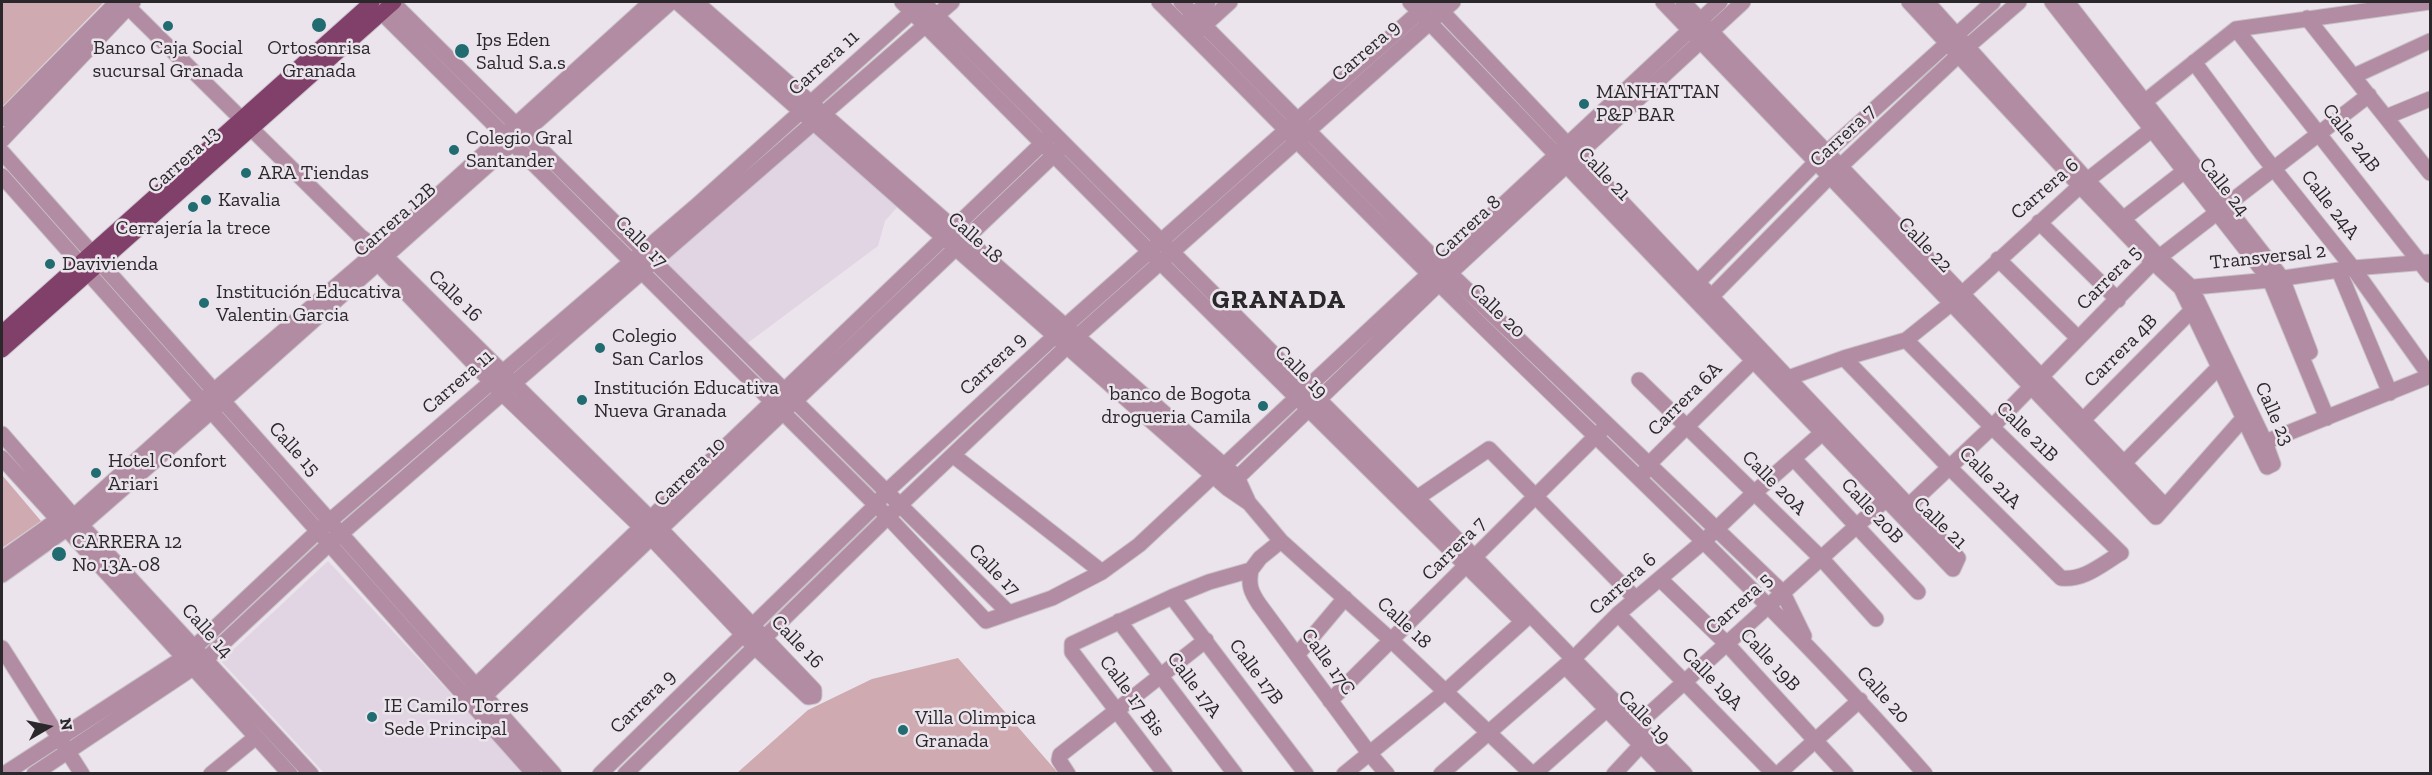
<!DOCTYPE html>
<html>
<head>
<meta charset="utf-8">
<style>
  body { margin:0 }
  #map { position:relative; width:2432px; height:775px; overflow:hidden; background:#ebe4ec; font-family:"Zilla Slab",serif }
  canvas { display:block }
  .frame { position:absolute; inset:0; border:3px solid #2b282c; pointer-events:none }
  .north { position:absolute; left:18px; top:697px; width:60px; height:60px; -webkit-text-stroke:4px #ebe4ec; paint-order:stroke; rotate:81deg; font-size:16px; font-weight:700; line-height:24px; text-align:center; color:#2b282c }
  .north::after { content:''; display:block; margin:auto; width:21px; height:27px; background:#2b282c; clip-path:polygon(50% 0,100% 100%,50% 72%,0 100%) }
</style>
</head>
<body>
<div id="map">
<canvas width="2432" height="775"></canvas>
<div class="frame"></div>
<div class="north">N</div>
</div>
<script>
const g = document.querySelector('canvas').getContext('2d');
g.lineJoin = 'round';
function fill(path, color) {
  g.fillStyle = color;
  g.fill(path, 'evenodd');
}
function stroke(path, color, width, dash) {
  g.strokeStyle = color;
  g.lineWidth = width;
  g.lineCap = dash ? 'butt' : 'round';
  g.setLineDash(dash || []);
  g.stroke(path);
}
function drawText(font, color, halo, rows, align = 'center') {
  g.font = font + ' "Zilla Slab",serif';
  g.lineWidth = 5;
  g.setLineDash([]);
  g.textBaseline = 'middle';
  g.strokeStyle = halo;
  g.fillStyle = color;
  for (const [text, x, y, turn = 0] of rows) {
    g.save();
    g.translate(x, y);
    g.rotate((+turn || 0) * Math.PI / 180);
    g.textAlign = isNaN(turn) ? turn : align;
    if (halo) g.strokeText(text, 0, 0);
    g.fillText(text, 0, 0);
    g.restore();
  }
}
const built = new Path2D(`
  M813,128L901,203L885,221L878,246L745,345L662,263Z
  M328,561L524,773H324L221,661Z`);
const green = new Path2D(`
  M2,2H104L2,107Z
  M2,475L41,521L2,548Z
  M958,658L1058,773H737L808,710L872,679Z`);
const minor = new Path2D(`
  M123,2L361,237L378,249L650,518L814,690V696L808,697L755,647L641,527L503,394L371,256L361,237
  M392,2L1009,613
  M677,2L1227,488L1249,503L1281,541L1391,640L1532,774
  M696,2L1237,477L1248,501
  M902,2L1160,262L1517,616
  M1159,2C1265,107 1368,215 1475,319C1627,468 1784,613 1925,774
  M1181,2L1440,264L1783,593L1804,636
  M1410,2L1953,569L1958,558L1433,2
  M1663,2L2156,517L2248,413
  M1683,2L2165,506
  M1909,2L2080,186L2153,262L2181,288L2267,467L2273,464L2265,442L2191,287L2159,257L2087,180L1927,2
  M2052,2L2270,280L2327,418
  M2067,2L2282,278L2310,352
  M374,5L889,518L986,621L1052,598L1102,572L1139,545L1720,2
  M2307,18L2430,173
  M1186,22L1208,2
  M2236,29L2430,275
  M1197,32L1230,2
  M2194,62L2262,154L2353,268L2430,376
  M2354,76L2430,41
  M2138,107L2236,29L2429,2
  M2386,117L2430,99
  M2,119L117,2
  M2,140L133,2
  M2,152L554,774
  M2,176L534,774
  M2123,219L2191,166
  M2039,222L2118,300
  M1998,259L2078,338
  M2339,271L2390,393
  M2183,288L2270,280L2353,268L2428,262
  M1691,289L1816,162L1993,2
  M1706,302L1830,176L1967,47L2019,2
  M1844,358L1950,468L2061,578C2084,581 2102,564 2121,553L1992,427L1906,340
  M1639,380L1821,558L1876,619
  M1783,382L1788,378L1844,358L1906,340L1952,303L2080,186L2160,123
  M2076,427L2197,305
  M2,434L81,525L311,774
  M2258,445L2430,376
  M954,456L1102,572
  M2,458L290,774
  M1794,459L1918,592
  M2124,463L2224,362
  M1644,473L1649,464L1754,360L1762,355
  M1231,484L1450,273L1743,2
  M1417,498L1489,449L1636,599
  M1902,512L1992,427L2153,262L2369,95
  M2,559L57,520L74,516L202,401L371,256L651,2
  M1251,570C1248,585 1251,592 1259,604L1369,753L1387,774
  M2,575L65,530L81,525L223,401L671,2
  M1660,579L1727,644L1846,774
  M1172,597L1306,774
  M1618,614L1774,774
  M1119,621L1235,774
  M2,648L82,774
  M1297,655L1345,598
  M1567,668L1669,774
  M465,696L1048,138
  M1330,701L1602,430
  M474,706L1061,148
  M1637,725L1893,493
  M4,774L183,658L318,531L695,207L923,2L1417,498L1685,774
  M34,774L205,660L329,544L952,2
  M211,774L256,737
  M600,774L876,505L886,492L1070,322L1427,5
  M625,774L900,505L1081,333L1453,2
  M1068,774L1059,760L1060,755L1206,640
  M1165,774L1072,652V644L1172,597L1209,582L1251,570L1260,558L1281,541
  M1344,774L1446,691L1530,615
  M1441,774L1573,659L1618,614L1704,541L1754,493L1830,426
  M1534,774L1613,704
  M1614,774L1641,745
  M1778,774L1860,700`);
const major = new Path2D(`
  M2,333L372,2
  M2,350L394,2`);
const markers = [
  [319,25,8,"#206c70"],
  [168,26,6,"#206c70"],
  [462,51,8,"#206c70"],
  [1584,104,6,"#206c70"],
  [454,150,6,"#206c70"],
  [246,173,6,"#206c70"],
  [206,200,6,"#206c70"],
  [193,207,6,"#206c70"],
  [50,264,6,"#206c70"],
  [204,303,6,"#206c70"],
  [600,348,6,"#206c70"],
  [582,400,6,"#206c70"],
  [1263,406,6,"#206c70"],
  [96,473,6,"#206c70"],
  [59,554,8,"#206c70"],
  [372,717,6,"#206c70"],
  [903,730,6,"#206c70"]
];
const poiNames = [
  ["Ips Eden",476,40],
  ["Salud S.a.s",476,63],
  ["Banco Caja Social",168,48,"center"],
  ["sucursal Granada",168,71,"center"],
  ["Ortosonrisa",319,48,"center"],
  ["Granada",319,71,"center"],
  ["MANHATTAN",1596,92],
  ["P&P BAR",1596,115],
  ["Colegio Gral",466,138],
  ["Santander",466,161],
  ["ARA Tiendas",258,173],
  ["Kavalia",218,200],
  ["Cerrajería la trece",193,228,"center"],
  ["Davivienda",62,264],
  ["Institución Educativa",216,292],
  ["Valentin Garcia",216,315],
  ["Colegio",612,336],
  ["San Carlos",612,359],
  ["Institución Educativa",594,388],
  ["Nueva Granada",594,411],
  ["banco de Bogota",1251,394,"right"],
  ["drogueria Camila",1251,417,"right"],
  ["Hotel Confort",108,461],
  ["Ariari",108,484],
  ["CARRERA 12",72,542],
  ["No 13A-08",72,565],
  ["IE Camilo Torres",384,706],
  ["Sede Principal",384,729],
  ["Villa Olimpica",915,718],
  ["Granada",915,741]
];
const streetNames = [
  ["Carrera 9",1366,51,-41],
  ["Carrera 11",824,63,-42],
  ["Carrera 7",1843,136,-43],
  ["Calle 24B",2351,138,52],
  ["Carrera 13",184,160,-42],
  ["Calle 21",1604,174,46],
  ["Calle 24",2224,187,52],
  ["Carrera 6",2045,189,-41],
  ["Calle 24A",2330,205,52],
  ["Carrera 12B",395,220,-41],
  ["Carrera 8",1468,227,-43],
  ["Calle 18",975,238,42],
  ["Calle 17",641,242,45],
  ["Calle 22",1925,245,46],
  ["Transversal 2",2268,257,-6],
  ["Carrera 5",2109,278,-45],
  ["Calle 16",455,296,44],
  ["Calle 20",1497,311,44],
  ["Carrera 4B",2121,351,-45],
  ["Carrera 9",993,364,-43],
  ["Calle 19",1301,372,45],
  ["Carrera 11",458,382,-41],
  ["Carrera 6A",1685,399,-45],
  ["Calle 23",2274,414,66],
  ["Calle 21B",2027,432,44],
  ["Calle 15",294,449,48],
  ["Carrera 10",690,472,-44],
  ["Calle 21A",1990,478,45],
  ["Calle 20A",1774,483,45],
  ["Calle 20B",1872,511,47],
  ["Calle 21",1940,523,44],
  ["Carrera 7",1454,549,-45],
  ["Calle 17",994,570,46],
  ["Carrera 6",1623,584,-42],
  ["Carrera 5",1739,604,-42],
  ["Calle 18",1404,623,43],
  ["Calle 14",207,631,48],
  ["Calle 16",797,642,46],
  ["Calle 19B",1770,660,47],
  ["Calle 17C",1328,662,54],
  ["Calle 17B",1256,672,53],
  ["Calle 19A",1712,679,46],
  ["Calle 17A",1194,685,53],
  ["Calle 20",1883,695,48],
  ["Calle 17 Bis",1132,696,53],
  ["Carrera 9",643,702,-44],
  ["Calle 19",1644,717,46]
];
const districtNames = [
  ["GRANADA",1279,301]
];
fill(built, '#e1d5e4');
fill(green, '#cfaab0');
stroke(minor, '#c8c2c9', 17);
stroke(major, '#c8c2c9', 17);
stroke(minor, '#b28ca2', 15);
stroke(major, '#814069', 15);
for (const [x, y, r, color] of markers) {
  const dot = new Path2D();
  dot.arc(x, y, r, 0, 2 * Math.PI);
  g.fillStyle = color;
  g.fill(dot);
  stroke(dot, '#ebe4ec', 2);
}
drawText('20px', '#2b282c', '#ebe4ec', poiNames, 'left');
drawText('20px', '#2b282c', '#ebe4ec', streetNames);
g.letterSpacing = '1.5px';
drawText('bold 26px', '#2b282c', '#ebe4ec', districtNames);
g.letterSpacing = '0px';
</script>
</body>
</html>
